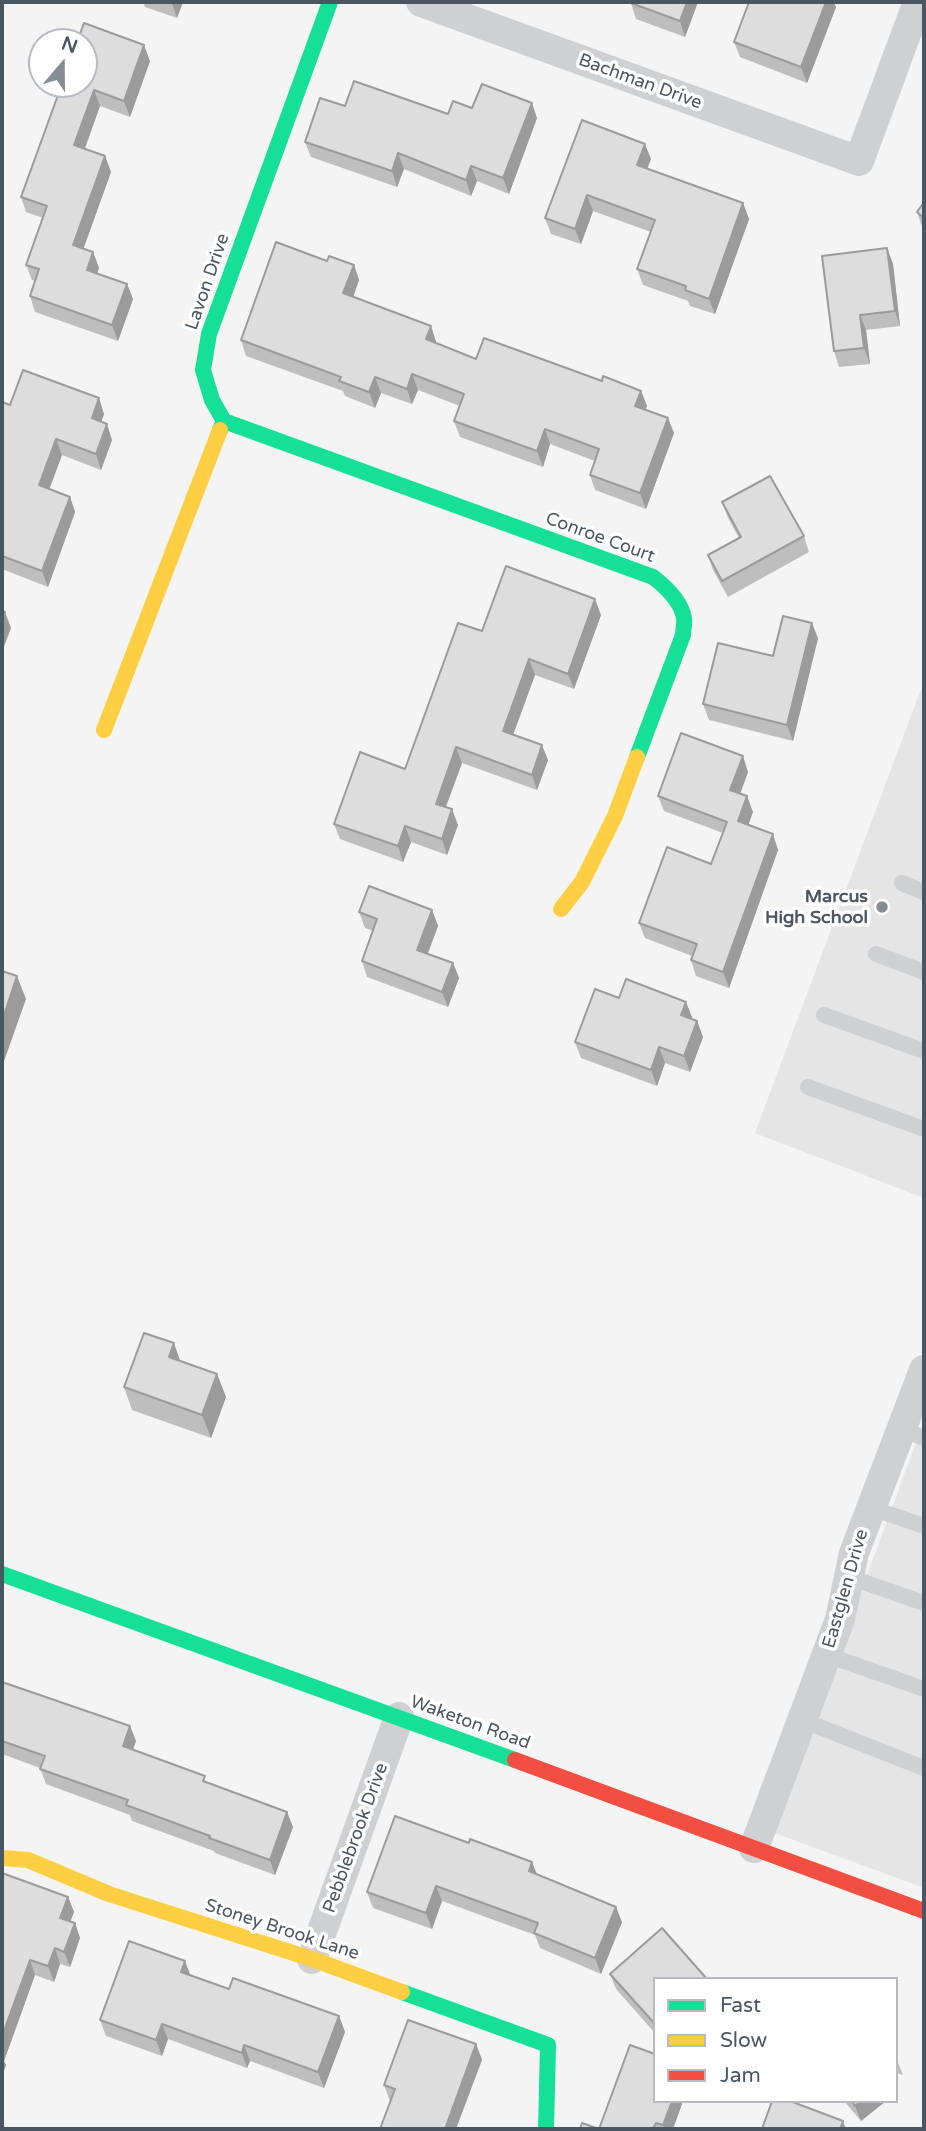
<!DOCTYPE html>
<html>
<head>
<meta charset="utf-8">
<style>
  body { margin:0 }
  #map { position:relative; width:926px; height:2131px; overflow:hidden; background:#f4f4f4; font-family:"Varela Round",sans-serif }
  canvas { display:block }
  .frame { position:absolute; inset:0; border:4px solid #4a5661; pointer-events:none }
  .legend { position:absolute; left:653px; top:1977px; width:245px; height:126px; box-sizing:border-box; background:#fff; border:2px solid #b7bbc0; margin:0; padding:9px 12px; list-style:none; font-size:21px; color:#4a5661 }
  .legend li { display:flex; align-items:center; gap:14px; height:35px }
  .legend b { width:35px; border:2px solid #b7bbc0 }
  .north { position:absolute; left:28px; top:28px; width:70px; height:70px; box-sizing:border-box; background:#fff; border:2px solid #b7bbc0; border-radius:50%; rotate:20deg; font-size:19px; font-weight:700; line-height:28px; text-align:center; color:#4a5661 }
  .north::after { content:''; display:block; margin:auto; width:24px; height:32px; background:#868d94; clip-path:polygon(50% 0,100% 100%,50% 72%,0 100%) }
</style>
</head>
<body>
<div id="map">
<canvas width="926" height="2131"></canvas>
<div class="frame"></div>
<ul class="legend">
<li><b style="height:9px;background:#16e098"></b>Fast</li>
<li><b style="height:9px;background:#ffcf43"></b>Slow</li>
<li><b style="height:9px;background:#f24e42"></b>Jam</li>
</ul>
<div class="north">N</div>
</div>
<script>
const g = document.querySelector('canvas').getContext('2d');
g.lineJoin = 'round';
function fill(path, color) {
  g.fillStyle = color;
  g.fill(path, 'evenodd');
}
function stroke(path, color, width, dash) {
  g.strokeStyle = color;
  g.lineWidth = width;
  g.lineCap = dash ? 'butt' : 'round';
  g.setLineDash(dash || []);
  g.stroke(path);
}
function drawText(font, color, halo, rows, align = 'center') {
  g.font = font + ' "Varela Round",sans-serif';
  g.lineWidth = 7;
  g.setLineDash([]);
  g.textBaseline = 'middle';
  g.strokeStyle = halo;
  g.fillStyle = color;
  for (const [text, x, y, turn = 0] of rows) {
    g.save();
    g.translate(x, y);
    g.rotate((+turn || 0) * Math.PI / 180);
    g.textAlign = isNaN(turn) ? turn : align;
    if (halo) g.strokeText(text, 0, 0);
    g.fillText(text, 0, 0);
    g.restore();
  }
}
const education = new Path2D(`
  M924,681V1198L755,1133Z
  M924,1421V1888L772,1832Z`);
const lane = new Path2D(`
  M902,883L924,892
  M876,954L924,972
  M824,1015L924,1051
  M808,1087L924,1129
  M902,1429L924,1438
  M871,1508L924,1526
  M849,1577L924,1603
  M827,1655L924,1689
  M802,1720L924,1768`);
const street = new Path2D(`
  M421,2L859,161L918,2
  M754,1848L840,1619L854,1553L924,1370
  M312,1959L399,1717`);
const fast = new Path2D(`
  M224,421L653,577C666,587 681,601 684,618C685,623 683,630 683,635L637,757
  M220,430L224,421L212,400L203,370L209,334L330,2
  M2,1574L515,1760
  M402,1992L548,2045L546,2129`);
const slow = new Path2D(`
  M104,730L220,430
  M561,909L582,882L615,816L637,757
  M2,1858L28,1860L109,1894L312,1959L402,1992`);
const jam = new Path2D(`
  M515,1760L924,1911`);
const wall = new Path2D(`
  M143,2H183L177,18L145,7Z
  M631,2H698L685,37L636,19L631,3Z
  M836,7L807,83L740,57L734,42Z
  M150,61L130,117L100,106L85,149L105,156L111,172L83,249L93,252L99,268L97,273L127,284L133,299L118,341L35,312L30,296L35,281L32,280L26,265L43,218L26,212L21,197L62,84Z
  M345,106L448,114L472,108L537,118L509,194L477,181L471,196L404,169L397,187L311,157L305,142Z
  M651,159L647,168L743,203L749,219L715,314L690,306L688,301L643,285L637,269L651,232L593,211L581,244L551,234L545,218Z
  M924,202V229L922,227L917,212Z
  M887,248L893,264L900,326L866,330L870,364L839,367L834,351Z
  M327,261L354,265L359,280L353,297L431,326L436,342V343L476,359L602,381L641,391L647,406L645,410L674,433L646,509L595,490L590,475L595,461L550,444L543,467L460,437L454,421L460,406L418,390L412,404L381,393L375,408L345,396L343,391L246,356L241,340Z
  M2,402L10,405L104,414L101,422L112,440L101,470L62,455L49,489L70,497L75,512L48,587L2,569Z
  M722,502L804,536L809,552L728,597L713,570L708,555L739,538L728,518Z
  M601,615L574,689L535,675L513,734L548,760L537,790L462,763L446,807L458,825L447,855L411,842L403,862L340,839L334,824L405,769L482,631Z
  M818,638L793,741L709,720L703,704L773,656Z
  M748,772L740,794L753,812L748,825L778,850L729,988L696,976L691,960L692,956L645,938L639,923L711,864L723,833L664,811L658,796Z
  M432,910L438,926L428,954L453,963L459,978L448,1007L367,977L362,961L373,931L365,928L359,912Z
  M619,998L692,1017L691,1019L697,1021L703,1037L690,1072L665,1063L657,1086L581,1058L575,1042Z
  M217,1374L226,1397L211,1438L132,1410L124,1387Z
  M2,1682L130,1726L136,1741L133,1749L208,1783L293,1827L275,1875L215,1853L214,1851L132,1821L130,1815L46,1784L40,1768L2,1754Z
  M2,1873L68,1897L74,1912L70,1921L75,1923L80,1938L70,1967L60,1964L54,1982L35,1975L4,2061L6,2065L2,2076Z
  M536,1874L622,1922L601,1974L540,1948L535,1935L442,1901L432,1929L373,1908L367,1892Z
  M185,1961L190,1975L229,1989L339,2016L345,2032L324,2088L250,2061L247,2068L168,2039L162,2056L106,2036L100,2020Z
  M610,1974L655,1979V2033L616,1989Z
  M476,2044L482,2060L390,2101L384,2085Z
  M896,2059L897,2060L903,2075L896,2073Z
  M655,2101H683L673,2129H580H599Z
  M844,2101H886L861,2121Z`);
const shadedWall = new Path2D(`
  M172,2H183L177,18L172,3Z
  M687,2H698L685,37L680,21Z
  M826,2H834L836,7L807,83L801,67Z
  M144,45L150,61L130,117L124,101Z
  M94,90L100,106L80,161L74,145Z
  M532,103L537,118L509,194L503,178Z
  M645,144L651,159L643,180L637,165Z
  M398,153L404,169L397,187L392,171Z
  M105,156L111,172L79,261L73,245Z
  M471,166L477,181L471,196L466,180Z
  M587,195L593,211L581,244L575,229Z
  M743,203L749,219L715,314L709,299Z
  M887,248L893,264L900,326L895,311Z
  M93,252L99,268L93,286L87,270Z
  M354,265L359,280L349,309L343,293Z
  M127,284L133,299L118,341L112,325Z
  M860,315L866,330L870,364L864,348Z
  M431,326L436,342L432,355L426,339Z
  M412,374L418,390L412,404L407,389Z
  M375,377L381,393L375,408L369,392Z
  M641,391L647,406L641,422L635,406Z
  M99,398L104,414L97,434L92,418Z
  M668,418L674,433L646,509L640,493Z
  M107,424L112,440L101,470L96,454Z
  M545,429L550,444L543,467L537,451Z
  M56,439L62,455L45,501L39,485Z
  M70,497L75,512L48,587L42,571Z
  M595,599L601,615L574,689L568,674Z
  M5,612L11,628L2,652V621Z
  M812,623L818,638L793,741L787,725Z
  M529,659L535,675L509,746L503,731Z
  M542,745L548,760L537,790L532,775Z
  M456,747L462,763L441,819L436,804Z
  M743,756L748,772L736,805L730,790Z
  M747,796L753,812L744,837L738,821Z
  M452,809L458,825L447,855L442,839Z
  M405,826L411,842L403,862L398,846Z
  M773,834L778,850L729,988L723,972Z
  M432,910L438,926L423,965L417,950Z
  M453,963L459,978L448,1007L442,992Z
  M17,976L26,999L2,1067V1021Z
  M686,1002L692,1017L687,1031L681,1015Z
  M697,1021L703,1037L690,1072L684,1056Z
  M659,1047L665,1063L657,1086L651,1070Z
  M174,1343L182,1366L169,1357Z
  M217,1374L226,1397L211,1438L202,1415Z
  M130,1726L136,1741L129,1761L123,1746Z
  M287,1812L293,1827L275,1875L270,1860Z
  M532,1862L538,1877L529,1871Z
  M436,1886L442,1901L432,1929L426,1913Z
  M68,1897L74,1912L66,1933L60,1918Z
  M616,1907L622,1922L601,1974L595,1958Z
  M75,1923L80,1938L70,1967L64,1952Z
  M55,1948L60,1964L54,1982L48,1966Z
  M30,1960L35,1975L4,2061L6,2065L2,2076V2036Z
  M185,1961L191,1977L181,1972Z
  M339,2016L345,2032L324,2088L318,2072Z
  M162,2024L168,2039L162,2056L156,2040Z
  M476,2044L482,2060L456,2129H445Z
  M244,2045L250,2061L247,2068L242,2053Z
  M672,2101H683L673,2129H665L663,2125Z
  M861,2101H886L861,2121L855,2106Z
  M843,2121L846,2129H840Z`);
const building = new Path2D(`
  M631,2H687L680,21L631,3Z
  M749,2H826L801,67L734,42Z
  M84,23L144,45L124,101L94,90L74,145L105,156L73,245L93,252L87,270L127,284L112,325L30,296L39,269L26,265L47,206L21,197L62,84H84V42H77Z
  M354,81L448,114L453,101L472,108L482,84L532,103L503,178L471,166L466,180L398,153L392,171L305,142L320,98L345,106Z
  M582,120L645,144L637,165L743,203L709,299L685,290L686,286L637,269L655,220L587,195L575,229L545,218Z
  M924,202V218L917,212Z
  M276,242L327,261L329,256L354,265L343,293L431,326L426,339L476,359L484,338L602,381L603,376L641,391L635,406L668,418L640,493L590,475L599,449L545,429L537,451L454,421L464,394L412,374L407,389L375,377L369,392L339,381L341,377L241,340Z
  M887,248L895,311L860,315L864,348L834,351L822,256Z
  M23,370L99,398L92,418L107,424L96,454L56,439L39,485L70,497L42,571L2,556V402L10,405Z
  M770,476L804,536L722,581L708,555L741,537L722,502Z
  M506,566L595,599L568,674L529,659L503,731L542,745L532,775L456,747L436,804L452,809L442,839L405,826L398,846L334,824L360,752L405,769L458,623L482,631Z
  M2,611L5,612L2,621Z
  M783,616L812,623L787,725L703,704L718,643L773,656Z
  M681,733L743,756L730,790L747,796L738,821L773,834L723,972L691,960L697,944L639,923L667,847L711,864L727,822L658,796Z
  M369,886L432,910L417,950L453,963L442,992L362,961L377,919L359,912Z
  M2,971L17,976L2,1021Z
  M626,979L686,1002L681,1015L697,1021L684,1056L659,1047L651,1070L575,1042L595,989L619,998Z
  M144,1333L174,1343L169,1357L217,1374L202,1415L124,1387Z
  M2,1682L130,1726L123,1746L205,1776L203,1781L287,1812L270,1860L209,1838L210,1836L126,1805L128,1800L40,1769L45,1756L2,1741Z
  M395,1816L469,1843L470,1839L532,1862L529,1871L616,1907L595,1958L534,1933L538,1923L436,1886L426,1913L367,1892Z
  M2,1873L68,1897L60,1918L75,1923L64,1952L55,1948L48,1966L30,1960L2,2036Z
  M662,1928L707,1979H655V2024L610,1974Z
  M129,1941L185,1961L181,1972L229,1989L233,1978L339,2016L318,2072L244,2045L242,2053L162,2024L156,2040L100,2020Z
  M408,2020L476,2044L445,2129H380L395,2089L384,2085Z
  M630,2045L655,2054V2101H672L663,2125L656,2123L653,2129H580L582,2123L599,2129Z
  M772,2101H790L843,2121L840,2129H762Z
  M852,2101H861L855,2106Z`);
const markers = [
  [882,907,7,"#868d94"]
];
const streetNames = [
  ["Bachman Drive",640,82,20],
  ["Lavon Drive",208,282,-71],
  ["Conroe Court",600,538,20],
  ["Eastglen Drive",846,1589,-74],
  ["Waketon Road",470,1723,20],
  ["Pebblebrook Drive",356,1838,-70],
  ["Stoney Brook Lane",282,1930,18]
];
const poiNames = [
  ["Marcus",868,897],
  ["High School",868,918]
];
fill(education, '#e6e5e6');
stroke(lane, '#ced0d2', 16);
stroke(street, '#ced0d2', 30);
stroke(fast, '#16e098', 16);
stroke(slow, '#ffcf43', 16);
stroke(jam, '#f24e42', 16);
fill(wall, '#bebebf');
fill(shadedWall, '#9b9b9b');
fill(building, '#ddddde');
stroke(building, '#9b9b9b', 2);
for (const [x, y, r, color] of markers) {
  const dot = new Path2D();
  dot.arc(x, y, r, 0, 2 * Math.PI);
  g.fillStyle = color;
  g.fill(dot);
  stroke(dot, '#fff', 2.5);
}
drawText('18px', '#4a5661', '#fff', streetNames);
drawText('bold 18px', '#4a5661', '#fff', poiNames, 'right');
</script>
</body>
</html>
